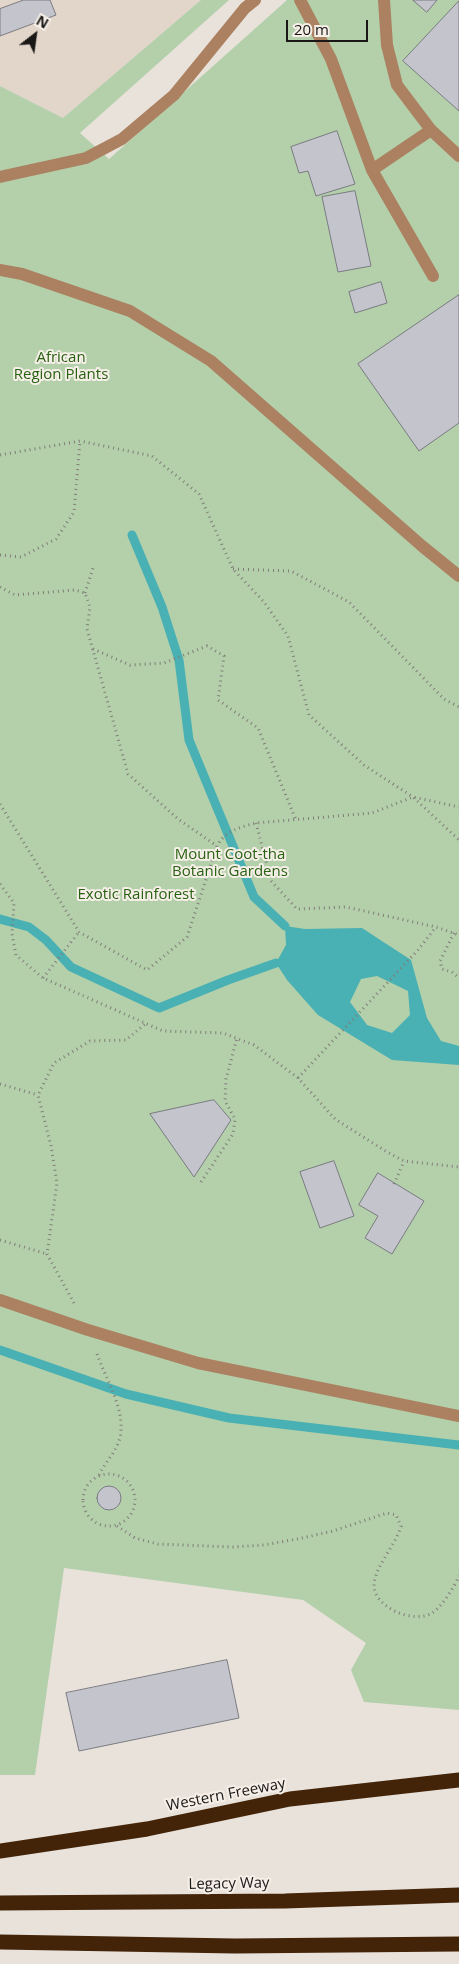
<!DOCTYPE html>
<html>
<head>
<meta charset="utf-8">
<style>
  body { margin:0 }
  #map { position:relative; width:459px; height:1964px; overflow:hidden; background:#e9e2db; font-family:"Open Sans",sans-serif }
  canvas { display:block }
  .north { position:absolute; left:10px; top:10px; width:50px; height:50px; -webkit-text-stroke:4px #f6efe8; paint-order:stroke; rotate:30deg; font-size:14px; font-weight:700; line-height:20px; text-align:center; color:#1a1816 }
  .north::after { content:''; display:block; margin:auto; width:18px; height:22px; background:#1a1816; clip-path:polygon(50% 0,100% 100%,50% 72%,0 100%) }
  .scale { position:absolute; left:286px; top:20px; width:82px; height:22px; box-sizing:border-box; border:2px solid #1a1816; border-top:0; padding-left:6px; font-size:15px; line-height:18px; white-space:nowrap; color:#1a1816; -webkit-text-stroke:4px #f6efe8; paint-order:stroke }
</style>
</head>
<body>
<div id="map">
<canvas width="459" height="1964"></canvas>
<div class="north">N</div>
<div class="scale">20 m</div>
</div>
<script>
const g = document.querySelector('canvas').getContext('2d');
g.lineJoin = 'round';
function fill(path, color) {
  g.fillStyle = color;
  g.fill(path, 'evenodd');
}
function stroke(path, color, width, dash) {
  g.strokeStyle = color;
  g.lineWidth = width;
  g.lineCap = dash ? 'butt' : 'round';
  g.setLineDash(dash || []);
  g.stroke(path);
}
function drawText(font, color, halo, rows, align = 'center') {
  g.font = font + ' "Open Sans",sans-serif';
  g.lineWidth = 4;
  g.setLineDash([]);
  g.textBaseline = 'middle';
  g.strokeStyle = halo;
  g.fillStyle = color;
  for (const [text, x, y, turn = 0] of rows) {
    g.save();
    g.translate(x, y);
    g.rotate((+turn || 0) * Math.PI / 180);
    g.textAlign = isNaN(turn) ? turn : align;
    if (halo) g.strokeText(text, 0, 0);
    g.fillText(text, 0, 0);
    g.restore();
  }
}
const built = new Path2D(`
  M0,0H201L63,118L0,86Z`);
const green = new Path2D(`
  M201,0H229L80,133L109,159L287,0H459V1710L364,1702L351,1670L366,1643L303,1600L64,1568L35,1775H0V86L63,118Z`);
const water = new Path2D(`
  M285,926L305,929L362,928L411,960L427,1018L441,1041L459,1046V1065L392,1060L318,1015L287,980L276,963L286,945ZM377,976L408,991L410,1015L392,1033L367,1025L350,1002L361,979Z`);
const stream = new Path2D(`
  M132,535L162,607L179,660L189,740L254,897L285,926
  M0,919L29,927L46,940L71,967L159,1008L228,980L276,963
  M0,1350L126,1394L229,1418L459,1445`);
const building = new Path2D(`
  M24,0H50L56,15L0,36V9Z
  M413,0H437L427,12Z
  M459,1V111L403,61Z
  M337,131L355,184L316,196L308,171L299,173L291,147Z
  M355,191L371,266L338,272L322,197Z
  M381,282L387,303L355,313L349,292Z
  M459,295V423L419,451L358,364Z
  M214,1100L231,1120L194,1177L150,1114Z
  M334,1161L354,1216L320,1228L300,1172Z
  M378,1173L424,1201L392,1254L365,1238L378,1216L359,1205Z
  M97 1498a12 12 0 1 1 24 0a12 12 0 1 1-24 0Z
  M227,1660L239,1718L79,1751L66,1693Z`);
const path = new Path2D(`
  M0,455L80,441L152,456L199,494L233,569L264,602L288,636L309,715L364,765L413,797L459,840
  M0,555L21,557L56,539L74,512L80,441
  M233,569L291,571L349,602L444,699L459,707
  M0,587L15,595L75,590L85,593L90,607L87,629L128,774L178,819L217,846
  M85,593L94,565
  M93,649L130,665L164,663L207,646L224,656L218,700L258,728L296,820
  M0,804L79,932L147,970L187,937L217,846C225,831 240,827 256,823L372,813L413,797L459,807
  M256,823L271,881L297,909L346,907L436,927L459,935
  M0,884L14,903L12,934L16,955L43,978L163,1031L223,1033L254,1045L298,1078L335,1119L387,1152L404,1161L459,1167
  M454,933L440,961L442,969L452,972L459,978
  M43,978L79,932
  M298,1078L418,950L436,927
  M0,1084L38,1095
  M201,1182L233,1134L235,1119L225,1101L226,1079L237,1038
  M394,1184L404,1161
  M0,1240L47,1254
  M74,1303L47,1254L57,1183L51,1146L38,1095L54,1063L90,1041L126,1040L145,1024
  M97,1354C106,1380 128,1413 119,1441C115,1453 104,1464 99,1475
  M83 1500a26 26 0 1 1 52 0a26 26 0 1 1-52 0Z
  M117,1526L135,1538L158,1544L232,1547L264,1545L302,1538L333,1531L387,1513L396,1515L401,1526C396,1545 375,1566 374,1585C374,1608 414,1624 432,1613C443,1606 454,1587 459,1576`);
const minor = new Path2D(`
  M300,0L331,59L372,170L433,276
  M384,0L387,45L397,85L431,130L459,156
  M372,170L431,130
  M0,177L86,158L122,139L174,95L245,8L255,0
  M0,270L22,274L130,311L211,361L422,546L459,576
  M0,1300L88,1330L198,1363L459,1416`);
const highway = new Path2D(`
  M0,1851L147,1829L290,1799L459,1780
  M0,1903L285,1901L459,1895
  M0,1942L235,1946L459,1944`);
const parkNames = [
  ["African",61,358],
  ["Region Plants",61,375],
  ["Mount Coot-tha",230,855],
  ["Botanic Gardens",230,872],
  ["Exotic Rainforest",136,895]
];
const streetNames = [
  ["Western Freeway",226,1795,-11],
  ["Legacy Way",229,1884,-1]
];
fill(built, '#e2d5c9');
fill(green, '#b3d0ab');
fill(water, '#49b0b3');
stroke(stream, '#49b0b3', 9);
fill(building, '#c4c4cc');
stroke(building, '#7b7b82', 1);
stroke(path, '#817d78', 3, [1, 4]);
stroke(minor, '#ac8161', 12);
stroke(highway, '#432408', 15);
drawText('15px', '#286112', '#f6efe8', parkNames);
drawText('15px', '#1a1816', '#f6efe8', streetNames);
</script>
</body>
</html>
